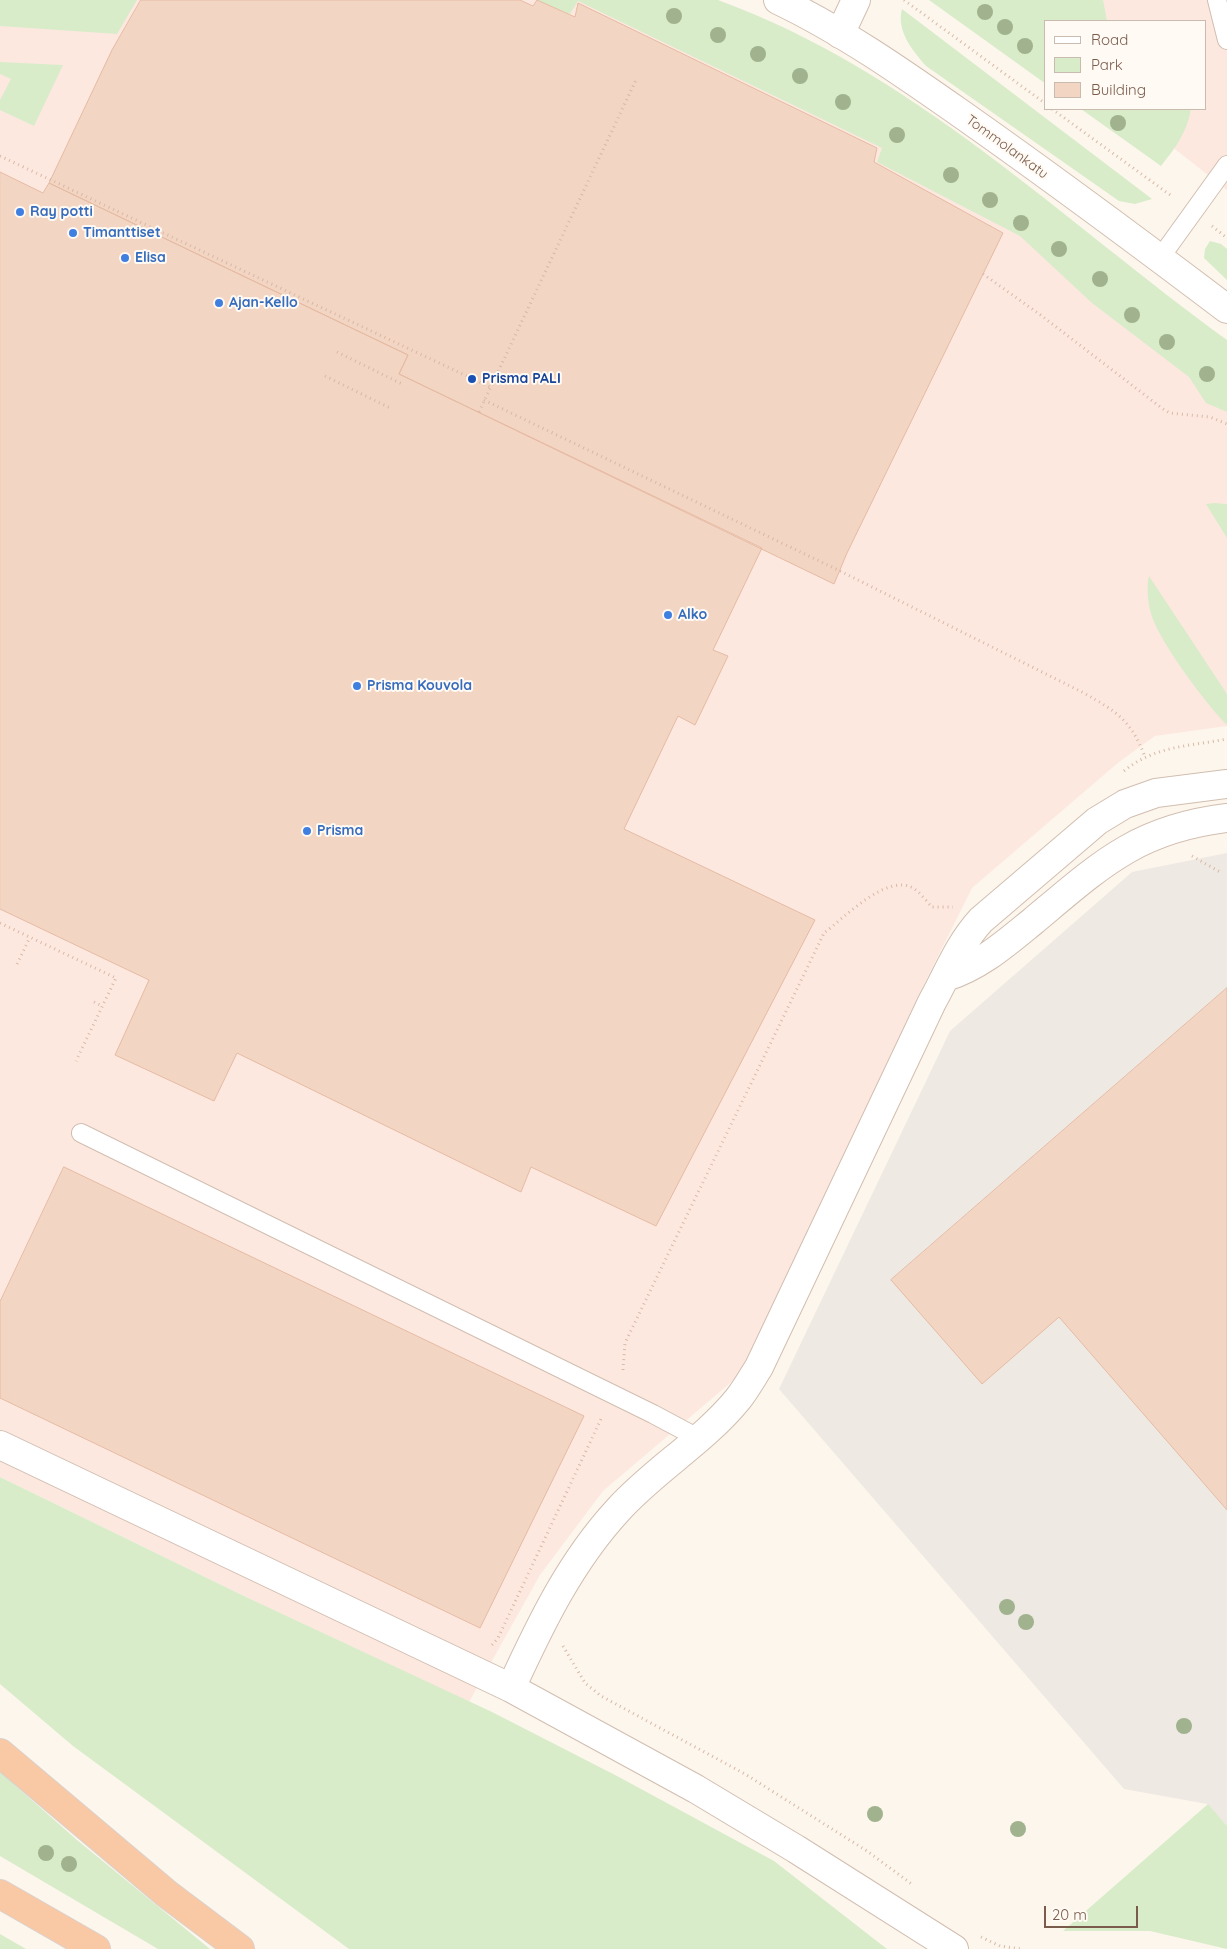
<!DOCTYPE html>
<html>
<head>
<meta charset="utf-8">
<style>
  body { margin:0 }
  #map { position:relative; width:1227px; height:1949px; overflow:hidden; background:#fdf6ec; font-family:Quicksand,sans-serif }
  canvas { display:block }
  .legend { position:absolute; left:1044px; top:20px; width:162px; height:90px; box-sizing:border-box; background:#fffaf3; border:1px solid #cabbb1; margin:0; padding:6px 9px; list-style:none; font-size:15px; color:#7a5c4d }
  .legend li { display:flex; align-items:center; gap:10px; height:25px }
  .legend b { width:25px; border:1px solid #cabbb1 }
  .scale { position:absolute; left:1044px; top:1906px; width:94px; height:22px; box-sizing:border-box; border:2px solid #7a5c4d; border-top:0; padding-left:6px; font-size:15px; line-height:18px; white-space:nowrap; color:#7a5c4d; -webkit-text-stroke:4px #fffaf3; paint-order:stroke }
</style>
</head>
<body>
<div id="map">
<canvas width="1227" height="1949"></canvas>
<ul class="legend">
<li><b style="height:6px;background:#fff"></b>Road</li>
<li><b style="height:14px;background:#d8ecc9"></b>Park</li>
<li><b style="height:14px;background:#f3d5c3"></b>Building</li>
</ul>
<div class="scale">20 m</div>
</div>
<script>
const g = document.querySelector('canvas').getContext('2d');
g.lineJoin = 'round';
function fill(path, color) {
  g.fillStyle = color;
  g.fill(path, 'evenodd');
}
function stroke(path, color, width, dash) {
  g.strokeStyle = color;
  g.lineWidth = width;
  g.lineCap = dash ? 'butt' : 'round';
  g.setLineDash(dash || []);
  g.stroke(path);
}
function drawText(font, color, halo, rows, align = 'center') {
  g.font = font + ' Quicksand,sans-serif';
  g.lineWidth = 4;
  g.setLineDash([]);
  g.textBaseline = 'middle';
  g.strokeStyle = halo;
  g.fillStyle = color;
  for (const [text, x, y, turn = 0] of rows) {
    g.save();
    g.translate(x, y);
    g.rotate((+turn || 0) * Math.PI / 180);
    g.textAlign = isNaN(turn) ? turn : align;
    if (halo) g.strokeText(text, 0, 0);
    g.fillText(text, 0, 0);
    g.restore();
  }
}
const commercial = new Path2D(`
  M0,0H585L967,184L1227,408V726L1155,736L1119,762L972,888L925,982L742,1373L603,1491L540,1575L469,1702L244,1596L0,1477Z
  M989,0H1227V190L1124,109H1206V21H1046Z`);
const industrial = new Path2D(`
  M1227,853V1826L1207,1804L1124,1789L779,1389L950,1031L1132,872Z`);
const green = new Path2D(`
  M0,0H137L117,34L0,26Z
  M535,0H718C913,71 1063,221 1227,340V412L1206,403L1189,377L1092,303L1020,236L877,162L882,148L578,1L570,14Z
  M929,0H1103L1107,21H1046V84Z
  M902,9L1152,199L1135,204L1119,201L926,66C913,51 896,31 902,9Z
  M0,62L63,65L34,126L0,110V100L11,79L0,74Z
  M1081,109H1191C1187,133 1175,148 1161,166Z
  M1210,241L1221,244L1227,249V280L1204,258L1205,249Z
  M1214,503L1227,504V538L1206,504Z
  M1149,576L1227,694V725C1206,704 1162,645 1152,617C1148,604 1146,589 1149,576Z
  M0,1477L244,1596L492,1712L617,1776L774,1861L887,1949H349L73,1746L0,1684Z
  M0,1772L77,1840L210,1949H158L0,1856Z
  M1208,1804L1227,1826V1949L1150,1931H1063Z
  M0,1934L26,1949H0Z`);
const building = new Path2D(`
  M141,0H520L533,6L537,0L575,17L578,3L877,148L874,162L1003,233L847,553L834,584L399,374L408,355L49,183L112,50Z
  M0,172L43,193L49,183L408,355L399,374L762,548L713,650L728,656L695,725L678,716L624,829L815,920L656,1226L531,1167L521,1192L237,1053L214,1101L115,1055L149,980L0,909Z
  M1227,988V1510L1059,1317L982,1384L891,1280Z
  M64,1167L584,1416L480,1628L0,1398V1302Z`);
const path = new Path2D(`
  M904,0L1046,104
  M1052,109L1173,197
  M0,156L490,387
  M1212,226L1227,238
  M983,274L1042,316L1163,409L1170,413L1210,417L1227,424
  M337,352L404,385
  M325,376L392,409
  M484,400L840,571L1084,693C1117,712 1131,720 1145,757
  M479,412L636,80
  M1124,771C1154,746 1190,746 1227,739
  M1192,856L1220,872
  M0,923L116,978L76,1061
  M17,964L30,937
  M94,1002L102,1006
  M623,1370L625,1343L824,933C844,918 887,873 913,888C920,892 926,901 932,907H953
  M492,1645L498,1638L602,1417
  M563,1646L585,1683L601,1696L745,1774L867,1851L913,1885
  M981,1937L1000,1946L1021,1949`);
const service = new Path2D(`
  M1217,0L1227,40
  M1160,258L1227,165
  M81,1133L653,1414L698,1438`);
const minor = new Path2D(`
  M840,34L856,0
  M946,977C980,966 1005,944 1032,922C1099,866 1136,829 1227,818
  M0,1445L511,1688L696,1789L796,1849L954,1949
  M511,1688C540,1625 570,1562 618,1510C654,1470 704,1441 738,1399C746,1389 752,1378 759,1367L932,1002C948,973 959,944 981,920L1097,821L1125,804L1156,793L1227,784`);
const tertiary = new Path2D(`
  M778,0C845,32 907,76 967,118C1055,180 1141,244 1227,309`);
const trunk = new Path2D(`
  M0,1753L167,1894L240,1949
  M0,1894L96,1949`);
const trees = [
  [985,12],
  [674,16],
  [1005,27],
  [718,35],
  [1025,46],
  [758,54],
  [800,76],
  [843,102],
  [1118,123],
  [897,135],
  [951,175],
  [990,200],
  [1021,223],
  [1059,249],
  [1100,279],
  [1132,315],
  [1167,342],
  [1207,374],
  [1007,1607],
  [1026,1622],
  [1184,1726],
  [875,1814],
  [1018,1829],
  [46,1853],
  [69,1864]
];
const markers = [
  [20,212,5,"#3f7fe0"],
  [73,233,5,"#3f7fe0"],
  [125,258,5,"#3f7fe0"],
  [219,303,5,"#3f7fe0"],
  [472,379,5,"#1a4fb4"],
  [668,615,5,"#3f7fe0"],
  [357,686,5,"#3f7fe0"],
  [307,831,5,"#3f7fe0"]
];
const streetNames = [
  ["Tommolankatu",1007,147,36]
];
const shopNames = [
  ["Ray potti",30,212],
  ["Timanttiset",83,233],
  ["Elisa",135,258],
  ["Ajan-Kello",229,303],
  ["Alko",678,615],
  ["Prisma Kouvola",367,686],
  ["Prisma",317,831]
];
const transitNames = [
  ["Prisma PALI",482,379]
];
fill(commercial, '#fde8e0');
fill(industrial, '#efe9e4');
fill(green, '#d8ecc9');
fill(building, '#f3d5c3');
stroke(building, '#e6bba3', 1);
stroke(service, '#d1beb0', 20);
stroke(minor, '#d1beb0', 30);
stroke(tertiary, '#d1beb0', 30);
stroke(trunk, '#dad1cd', 30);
stroke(path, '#d9b8a5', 3, [1, 4]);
stroke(service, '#fff', 18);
stroke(minor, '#fff', 28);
stroke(tertiary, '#fff', 28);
stroke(trunk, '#f9c8a4', 28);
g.fillStyle = '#a0b28e';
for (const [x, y] of trees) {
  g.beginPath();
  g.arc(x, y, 8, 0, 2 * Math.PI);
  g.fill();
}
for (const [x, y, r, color] of markers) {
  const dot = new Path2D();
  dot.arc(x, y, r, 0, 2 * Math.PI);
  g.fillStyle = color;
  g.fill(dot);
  stroke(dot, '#fffaf3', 2);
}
drawText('14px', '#7a5c4d', '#fffaf3', streetNames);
drawText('bold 14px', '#366cbe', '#fffaf3', shopNames, 'left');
drawText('bold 14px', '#164399', '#fffaf3', transitNames, 'left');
</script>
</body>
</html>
